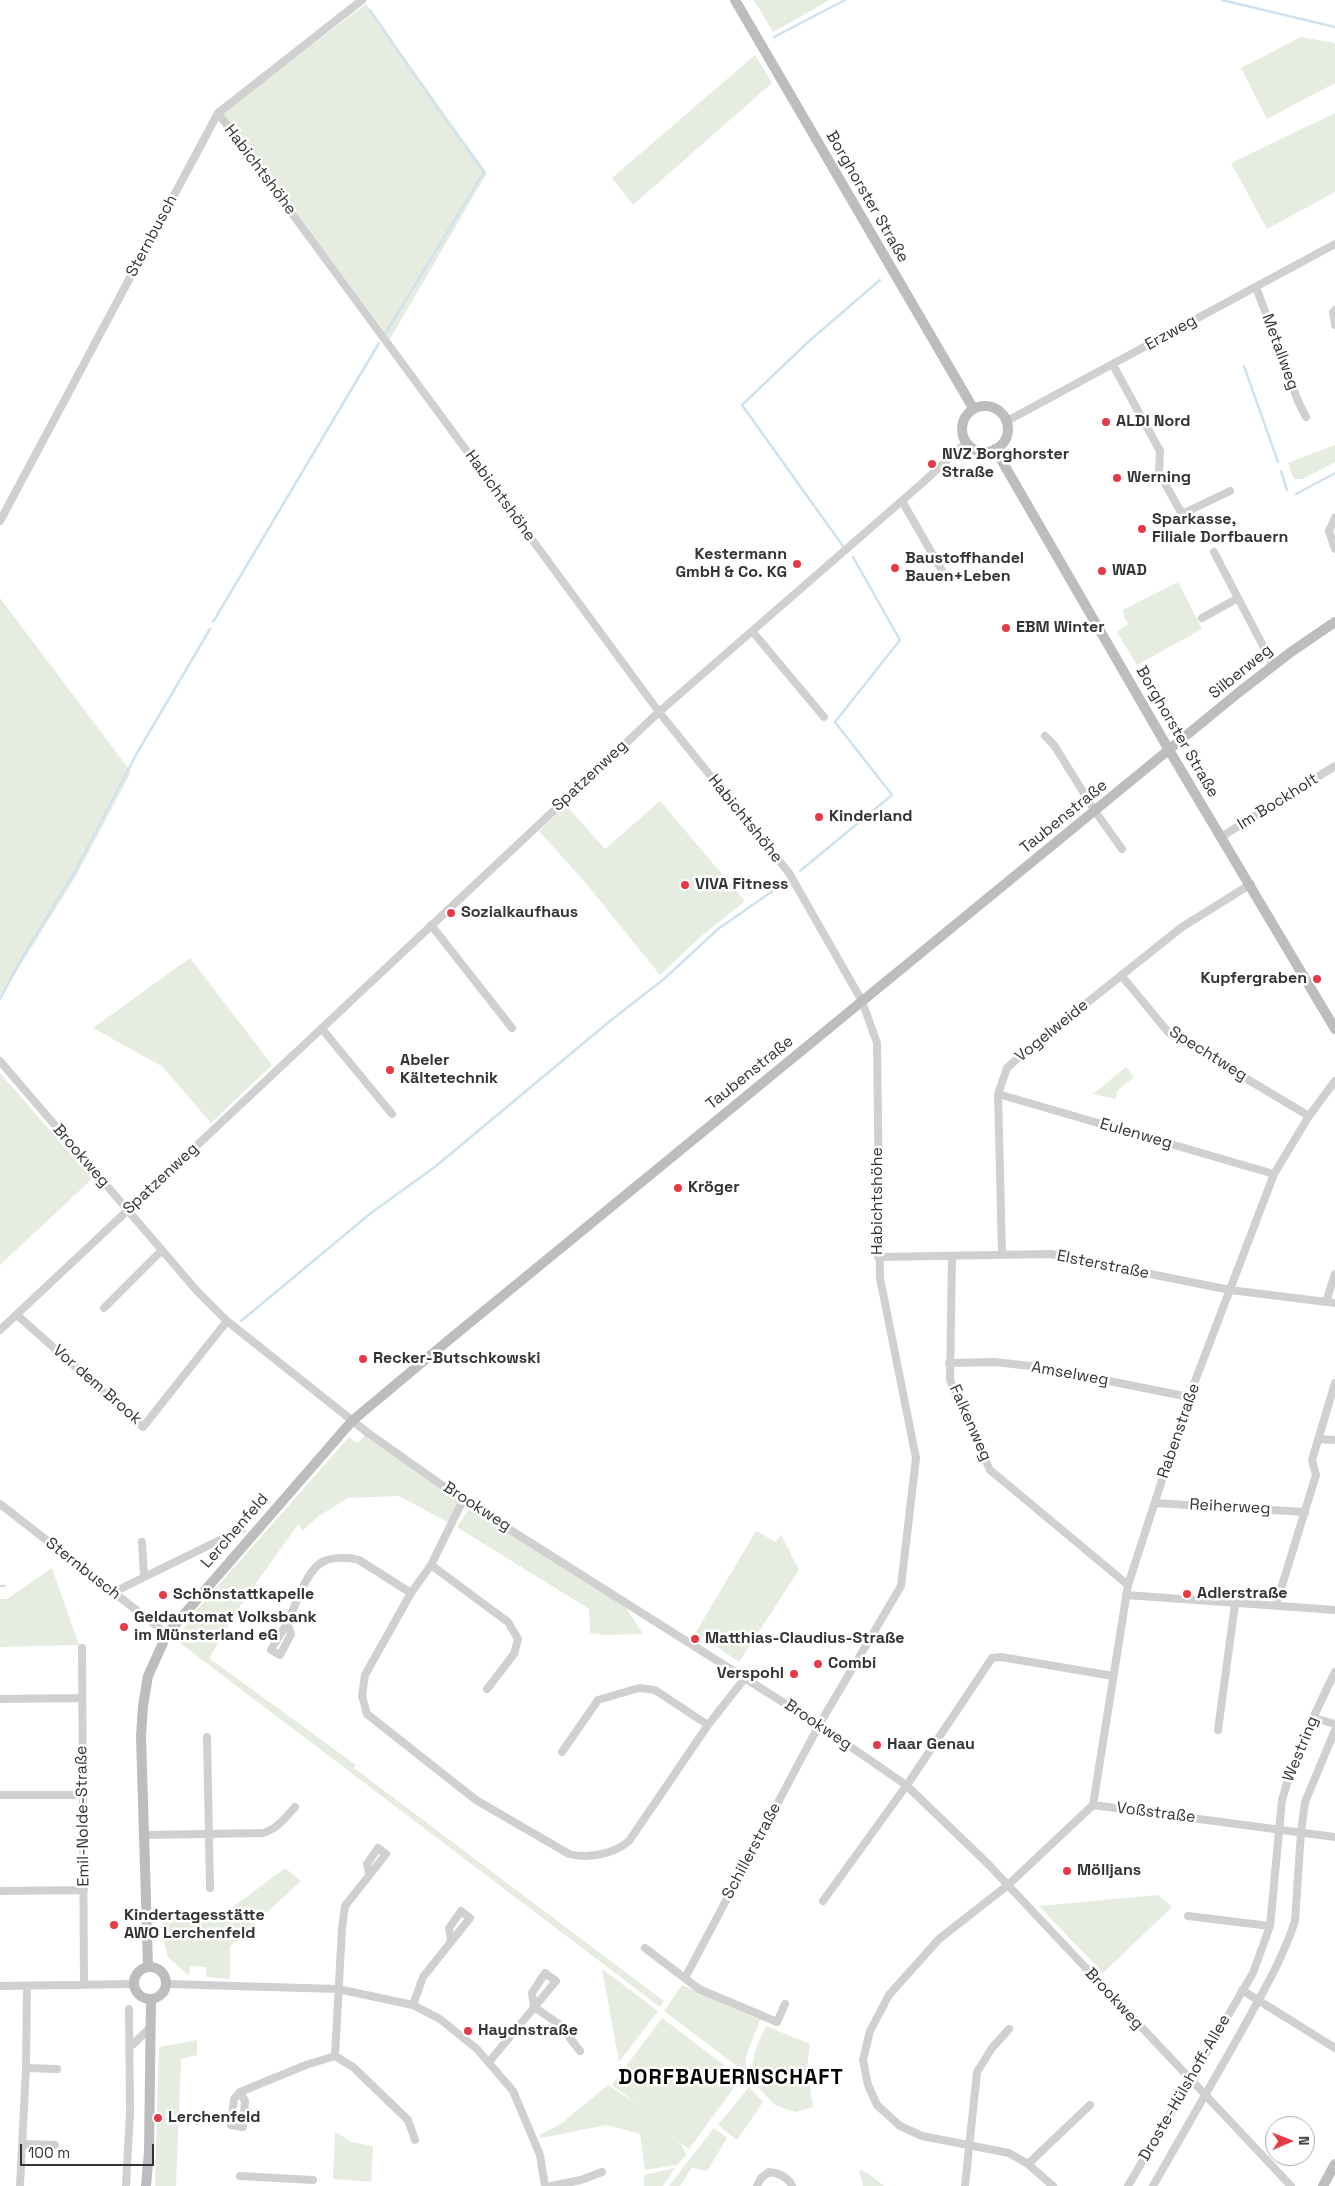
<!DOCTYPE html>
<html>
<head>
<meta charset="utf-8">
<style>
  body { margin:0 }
  #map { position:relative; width:1335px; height:2186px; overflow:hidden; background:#fff; font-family:"Space Grotesk",sans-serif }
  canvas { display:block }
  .north { position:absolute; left:1265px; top:2116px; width:50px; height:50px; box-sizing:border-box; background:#fff; border:1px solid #adadad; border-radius:50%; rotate:89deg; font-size:14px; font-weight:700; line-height:20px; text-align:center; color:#333 }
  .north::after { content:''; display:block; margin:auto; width:18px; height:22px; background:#e63946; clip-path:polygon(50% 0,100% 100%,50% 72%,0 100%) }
  .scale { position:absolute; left:20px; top:2144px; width:134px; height:22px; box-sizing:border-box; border:2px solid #333; border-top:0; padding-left:6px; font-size:15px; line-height:18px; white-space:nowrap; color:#333; -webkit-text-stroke:4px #fff; paint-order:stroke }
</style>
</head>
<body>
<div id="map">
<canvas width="1335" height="2186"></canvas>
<div class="north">N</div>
<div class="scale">100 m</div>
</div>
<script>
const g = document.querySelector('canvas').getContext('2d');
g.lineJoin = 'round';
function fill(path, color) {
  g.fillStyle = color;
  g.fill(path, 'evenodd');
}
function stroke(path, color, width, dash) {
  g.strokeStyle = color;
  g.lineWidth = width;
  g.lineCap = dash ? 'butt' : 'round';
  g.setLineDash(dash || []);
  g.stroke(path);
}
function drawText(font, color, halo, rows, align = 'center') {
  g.font = font + ' "Space Grotesk",sans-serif';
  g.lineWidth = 5;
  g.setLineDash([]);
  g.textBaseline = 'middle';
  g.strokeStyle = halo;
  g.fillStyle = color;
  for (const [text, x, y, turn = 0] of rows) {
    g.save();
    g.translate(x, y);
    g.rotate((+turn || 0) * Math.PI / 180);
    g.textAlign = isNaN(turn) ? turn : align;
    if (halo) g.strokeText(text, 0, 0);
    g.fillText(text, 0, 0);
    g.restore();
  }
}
const green = new Path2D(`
  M754,0H830L773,32Z
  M366,4L487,173L390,339L222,113Z
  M1301,37L1335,43V83L1267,119L1241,68Z
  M755,55L772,83L633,205L612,178Z
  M1335,113V192L1267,229L1231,163Z
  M1335,445V462L1303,479H1294L1288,463Z
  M1178,582L1202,629L1137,665L1117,632L1128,624L1124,616L1123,610Z
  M0,598L131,772L76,876L10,982L0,995Z
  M660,801L745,901L698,939L660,975L585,882L539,831L566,805L605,849Z
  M190,958L272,1065L211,1123L163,1067L93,1028Z
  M1126,1067L1134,1077L1117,1091L1116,1099L1093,1094Z
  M0,1073L92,1179L0,1265Z
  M368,1433L463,1500L456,1514L447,1522L399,1496L348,1498L319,1516L302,1531L299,1523L244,1600L209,1658L356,1765L354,1768L664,2001L660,2007L176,1640L193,1614L349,1437L357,1443Z
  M472,1505L619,1597L643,1634L606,1635L590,1633L589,1609L457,1527Z
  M756,1531L776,1542L781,1535L799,1570L739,1662L696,1632Z
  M52,1568L79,1645L0,1647V1599H7Z
  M285,1868L301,1881L230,1946V1979L206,1977V1967L190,1966L189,1976L168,1957L164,1942L162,1917L221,1916Z
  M1158,1895L1172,1907L1103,1973L1039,1906Z
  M602,1969L658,2011L619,2062Z
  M682,1985L760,2020L746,2056V2073L664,2011Z
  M662,2018L741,2078L689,2149L668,2134L682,2145L686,2155L677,2165L645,2170L640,2134L606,2125L541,2138L540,2135L562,2123L608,2085L641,2107L612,2085Z
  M766,2026L810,2044L807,2068L813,2107L795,2112L775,2105L750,2079L755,2051Z
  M197,2040V2055L181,2059L176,2186H155L159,2047Z
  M749,2087L763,2102L737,2140L718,2125Z
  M714,2128L727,2138L707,2171L692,2168L680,2186H669Z
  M335,2132L352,2142L373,2146L371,2182L333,2179Z
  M675,2168L663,2186H644V2175Z
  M859,2170L868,2173L884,2186H863Z`);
const stream = new Path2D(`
  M1222,0L1335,27
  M370,10L443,116L484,172L385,334
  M774,37L845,0
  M1244,366L1278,462
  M1281,471L1287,490
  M1296,494L1335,473
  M845,549L742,405L808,342L880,280
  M213,622L379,343
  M800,871L892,795L835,722L900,640L853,557
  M0,999L22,958L77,868L137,753L210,629
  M241,1321L371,1213L436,1166L610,1021L664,979L718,929L784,883
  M0,1586H5`);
const street = new Path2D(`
  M218,113L659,712L789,873L862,1001L877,1043L880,1278L916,1458L901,1586L819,1725L685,1978
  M1256,287L1298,401L1306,417
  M1335,310L1333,312L1335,325
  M1113,365L1160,451L1159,473L1182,514L1230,491
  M1007,421L1335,244
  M902,501L945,576
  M1335,518L1329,531L1335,549
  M0,521L218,113L362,0
  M1214,552L1273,665
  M1202,618L1238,598
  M752,631L824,717
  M1045,736L1054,745L1095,811L1122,849
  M1221,837L1335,766
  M431,925L512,1028
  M1121,975L1168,1032L1309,1116
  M322,1029L392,1114
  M0,1061L197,1291L227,1321L368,1433L463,1500L819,1725L906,1785L988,1864L1291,2186
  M998,1094L1274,1174
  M1002,1254L998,1094L1007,1068L1019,1057L1182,927L1251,884
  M952,1256L950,1380L990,1470L1128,1585
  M878,1257L1051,1254L1230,1290L1335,1303
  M1326,1302L1335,1274
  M104,1308L162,1250
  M17,1315L143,1427L227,1321
  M0,1330L659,712L920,485L966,443
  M949,1363L995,1362L1039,1367L1189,1397
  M1318,1439L1335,1440
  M463,1500L431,1565L411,1593L365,1675L362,1696L367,1714L476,1800L569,1854C588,1859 614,1854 629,1841L708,1725L745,1678
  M1155,1503L1305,1512
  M0,1504L167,1634
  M142,1542L144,1576
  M431,1565L508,1622L518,1639L514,1654L487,1689
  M114,1592L242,1529
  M1126,1595L1335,1610
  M1276,1605L1316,1475L1312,1460L1335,1383
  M287,1622L291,1634L280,1655L271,1650C276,1641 282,1632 287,1623C296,1606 306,1569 324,1561C334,1557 349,1557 359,1560L411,1593
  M82,1648L84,1985
  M0,1699L81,1698
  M1313,1718L1335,1724
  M1218,1730L1235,1604
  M207,1737L210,1888
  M562,1752L598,1700L639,1688L655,1690L708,1725
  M0,1795H83
  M1093,1805L1128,1585L1189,1397L1274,1174L1309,1116L1335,1081
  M1093,1805L1335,1837
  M145,1835L263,1833C277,1829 285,1818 295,1807
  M369,1874L367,1864L378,1848L386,1854L345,1906L342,1928L335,2056L353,2067L408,2120L415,2140
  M0,1891L84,1890
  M823,1901L909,1782L992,1658L1001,1657L1113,1676
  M1188,1916L1270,1926
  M645,1948L699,1989L777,2022L785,2004
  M167,1984L338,1989L413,2005L440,2019L477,2049L513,2091L540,2155L545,2186
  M0,1986L133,1984
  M1242,1990L1335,2048
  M413,2005L423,1977L470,1918L461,1911L449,1928L451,1941
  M130,2047L150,2028
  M489,2062L556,1981L545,1973L532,1993L534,2007L559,2024L580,2051
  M26,2068L57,2069
  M240,2092L245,2101L243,2127L231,2125L234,2099L240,2092L306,2065L335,2056
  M23,2144L55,2145
  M1028,2164L1090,2105
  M240,2176L313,2180
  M20,2186L26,2068L27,1986
  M126,2186L130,2112L129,2009
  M551,2186L581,2180L602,2172
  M757,2186L761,2178L769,2172C778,2173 788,2177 792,2186
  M965,2186L977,2072L992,2048L1009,2029
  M1053,2186L1028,2164L1009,2153L922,2136L900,2126L877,2105L868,2085L863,2060L870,2031L889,1995L939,1939L1008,1885L1093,1805
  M1128,2186L1253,1973L1270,1926L1282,1800C1294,1756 1315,1713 1335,1672
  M1153,2186C1182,2135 1211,2085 1240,2034C1260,1997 1282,1961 1295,1921L1301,1832L1305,1802L1335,1730`);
const secondary = new Path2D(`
  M735,0L973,408
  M962 429a23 23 0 1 1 46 0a23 23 0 1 1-46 0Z
  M995,449L1169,750L1335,1029
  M148,1966L141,1736L143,1706L148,1676L167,1634L352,1421L450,1339L1238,693L1291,652L1335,622
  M134 1983a16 16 0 1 1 32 0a16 16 0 1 1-32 0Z
  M146,2186L149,2151L151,1999
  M1323,2186L1335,2164`);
const markers = [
  [1106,422,5,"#e63946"],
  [932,464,5,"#e63946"],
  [1117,478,5,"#e63946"],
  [1142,529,5,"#e63946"],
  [797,564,5,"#e63946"],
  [895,568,5,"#e63946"],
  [1102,571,5,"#e63946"],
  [1006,628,5,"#e63946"],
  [819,817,5,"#e63946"],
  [685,885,5,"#e63946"],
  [451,913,5,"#e63946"],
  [1317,979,5,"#e63946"],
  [390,1070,5,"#e63946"],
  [678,1188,5,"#e63946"],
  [363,1359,5,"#e63946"],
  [1187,1594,5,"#e63946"],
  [163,1595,5,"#e63946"],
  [124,1627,5,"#e63946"],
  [695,1639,5,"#e63946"],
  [818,1664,5,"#e63946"],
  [794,1674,5,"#e63946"],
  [877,1745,5,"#e63946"],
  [1067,1871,5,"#e63946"],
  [114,1925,5,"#e63946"],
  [468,2031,5,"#e63946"],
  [158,2118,5,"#e63946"]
];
const streetNames = [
  ["Habichtshöhe",260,170,53],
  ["Borghorster Straße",867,197,60],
  ["Sternbusch",152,236,-62],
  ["Erzweg",1171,333,-29],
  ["Metallweg",1280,352,70],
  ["Habichtshöhe",500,496,54],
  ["Silberweg",1241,672,-39],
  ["Borghorster Straße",1177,732,60],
  ["Spatzenweg",590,776,-43],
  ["Im Bockholt",1278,802,-32],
  ["Taubenstraße",1064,817,-39],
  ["Habichtshöhe",745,819,51],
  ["Vogelweide",1052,1031,-39],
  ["Spechtweg",1208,1054,32],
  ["Taubenstraße",750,1073,-39],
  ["Eulenweg",1136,1134,16],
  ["Brookweg",81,1156,49],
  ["Spatzenweg",161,1179,-43],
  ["Habichtshöhe",878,1201,-90],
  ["Elsterstraße",1103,1265,11],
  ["Amselweg",1070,1374,10],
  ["Vor dem Brook",97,1385,41],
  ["Falkenweg",970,1423,66],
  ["Rabenstraße",1179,1431,-71],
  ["Brookweg",477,1507,33],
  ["Reiherweg",1230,1507,3],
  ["Lerchenfeld",235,1531,-49],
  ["Sternbusch",83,1569,38],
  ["Brookweg",818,1725,34],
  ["Westring",1301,1749,-68],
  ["Voßstraße",1156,1813,7],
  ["Emil-Nolde-Straße",83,1816,-91],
  ["Schillerstraße",752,1851,-62],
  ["Brookweg",1114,1999,47],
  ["Droste-Hülshoff-Allee",1185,2088,-60]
];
const poiNames = [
  ["ALDI Nord",1116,422],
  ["NVZ Borghorster",942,455],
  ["Straße",942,473],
  ["Werning",1127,478],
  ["Sparkasse,",1152,520],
  ["Filiale Dorfbauern",1152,538],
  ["Kestermann",787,555,"right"],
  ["GmbH & Co. KG",787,573,"right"],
  ["Baustoffhandel",905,559],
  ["Bauen+Leben",905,577],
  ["WAD",1112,571],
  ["EBM Winter",1016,628],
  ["Kinderland",829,817],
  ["VIVA Fitness",695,885],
  ["Sozialkaufhaus",461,913],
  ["Kupfergraben",1307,979,"right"],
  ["Abeler",400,1061],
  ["Kältetechnik",400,1079],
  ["Kröger",688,1188],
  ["Recker-Butschkowski",373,1359],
  ["Adlerstraße",1197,1594],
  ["Schönstattkapelle",173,1595],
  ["Geldautomat Volksbank",134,1618],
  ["im Münsterland eG",134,1636],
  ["Matthias-Claudius-Straße",705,1639],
  ["Combi",828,1664],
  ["Verspohl",784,1674,"right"],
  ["Haar Genau",887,1745],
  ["Mölljans",1077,1871],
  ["Kindertagesstätte",124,1916],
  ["AWO Lerchenfeld",124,1934],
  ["Haydnstraße",478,2031],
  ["Lerchenfeld",168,2118]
];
const districtNames = [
  ["DORFBAUERNSCHAFT",731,2078]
];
fill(green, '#e6ecdf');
stroke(stream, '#cfe2ee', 2.5);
stroke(street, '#d0d0d0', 8);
stroke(secondary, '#bdbdbd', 10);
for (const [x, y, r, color] of markers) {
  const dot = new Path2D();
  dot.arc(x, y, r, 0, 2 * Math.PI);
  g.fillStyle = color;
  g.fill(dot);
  stroke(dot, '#fff', 2);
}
drawText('16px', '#333', '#fff', streetNames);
drawText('bold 16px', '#333', '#fff', poiNames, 'left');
g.letterSpacing = '1px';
drawText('bold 21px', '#000', '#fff', districtNames);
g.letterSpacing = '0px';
</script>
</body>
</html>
